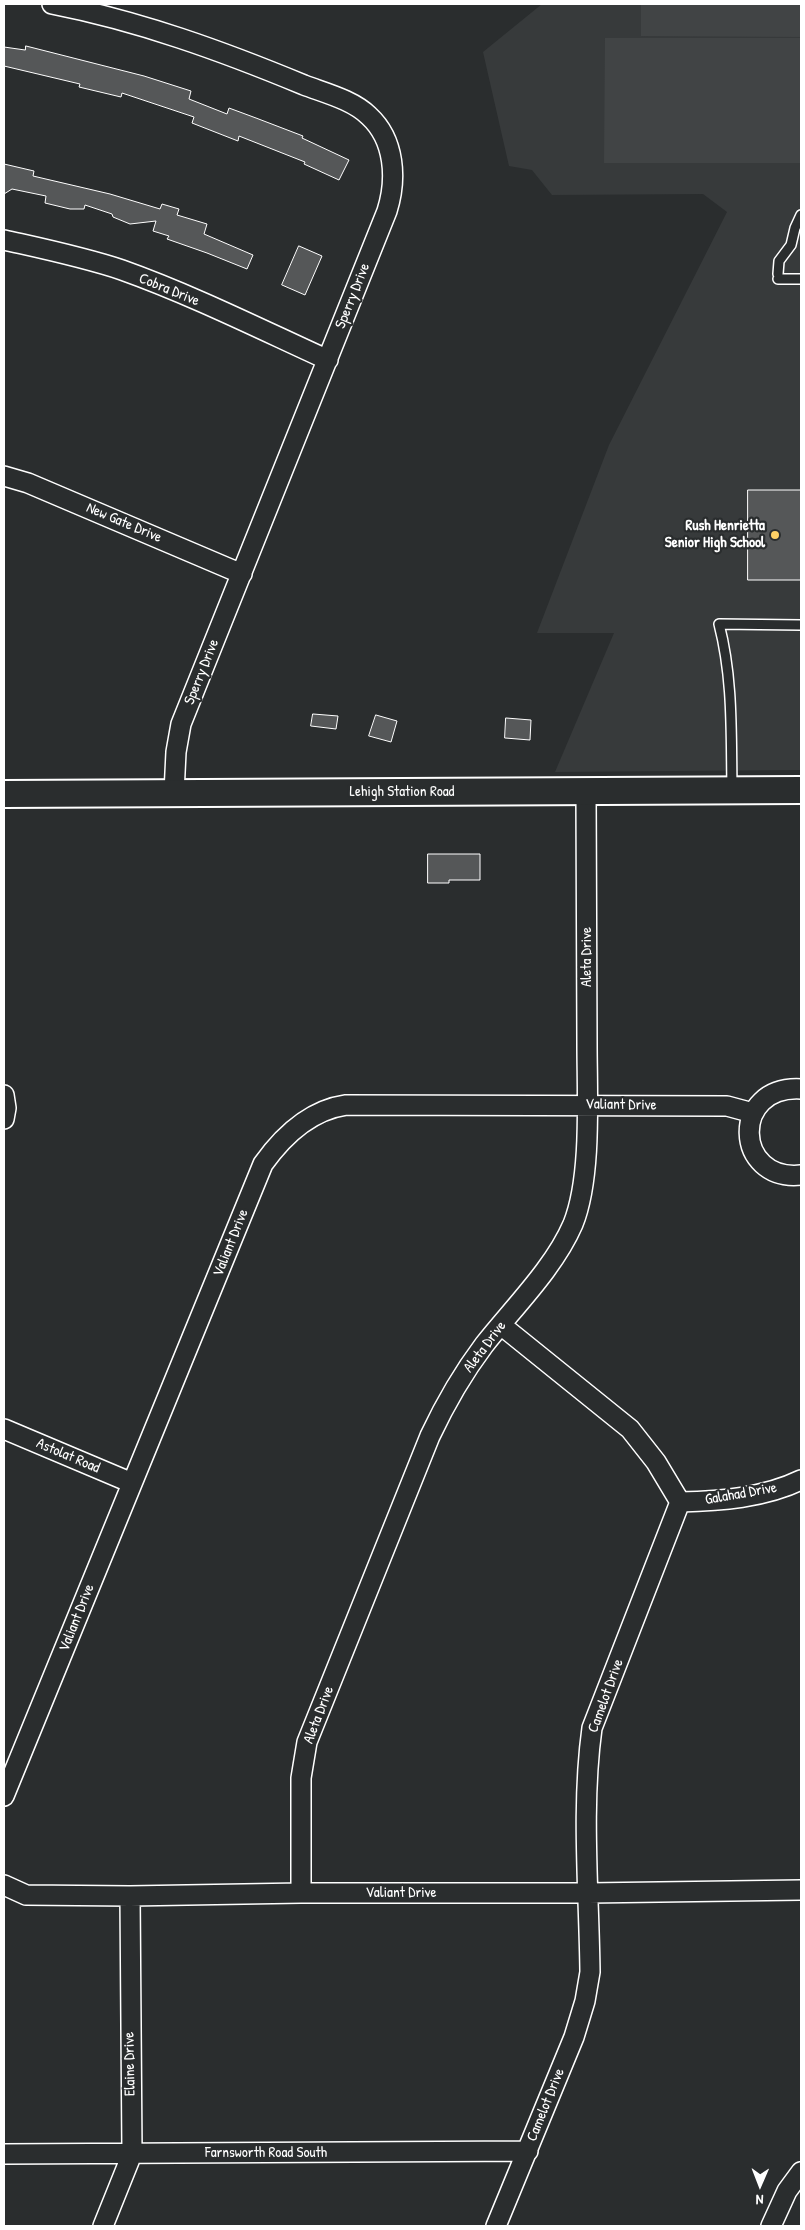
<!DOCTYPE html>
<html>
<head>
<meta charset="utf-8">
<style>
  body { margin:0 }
  #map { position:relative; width:805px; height:2230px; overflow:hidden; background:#2a2d2e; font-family:"Patrick Hand",sans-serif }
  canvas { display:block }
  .frame { position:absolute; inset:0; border:5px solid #fff; pointer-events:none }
  .north { position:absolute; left:735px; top:2160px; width:50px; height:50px; -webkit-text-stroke:4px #2a2d2e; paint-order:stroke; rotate:181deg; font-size:14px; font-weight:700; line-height:20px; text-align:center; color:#fff }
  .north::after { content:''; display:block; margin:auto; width:18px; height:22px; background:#fff; clip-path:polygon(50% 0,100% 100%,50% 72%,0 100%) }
</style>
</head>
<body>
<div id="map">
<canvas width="805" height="2230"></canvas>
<div class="frame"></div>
<div class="north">N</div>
</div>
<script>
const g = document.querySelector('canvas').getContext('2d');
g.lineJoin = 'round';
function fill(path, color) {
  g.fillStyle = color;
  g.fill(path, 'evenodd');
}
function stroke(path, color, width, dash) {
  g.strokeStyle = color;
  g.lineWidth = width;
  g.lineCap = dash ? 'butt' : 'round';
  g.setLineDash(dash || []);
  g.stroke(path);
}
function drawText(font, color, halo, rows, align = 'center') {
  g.font = font + ' "Patrick Hand",sans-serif';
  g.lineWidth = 4.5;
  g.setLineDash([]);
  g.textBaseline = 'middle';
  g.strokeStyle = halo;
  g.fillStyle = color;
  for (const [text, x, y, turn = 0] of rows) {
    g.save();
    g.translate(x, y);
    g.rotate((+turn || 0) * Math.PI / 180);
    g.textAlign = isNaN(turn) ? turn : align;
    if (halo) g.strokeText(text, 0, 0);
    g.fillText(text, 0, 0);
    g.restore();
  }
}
const built = new Path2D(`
  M542,4H801V770L555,772L614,633H537L609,445L727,212L703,194L552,195L532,170L509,166L483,52Z`);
const green = new Path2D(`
  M641,4H801V37L641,36Z
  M605,38H801V163H604Z`);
const building = new Path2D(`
  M26,46L144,76L191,91L189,99L227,114L229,108L256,118L303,136L302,138L349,160L339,180L304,164L305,162L239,136L238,141L192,123L194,117L122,93L121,97L79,87L80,84L4,66V47L25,50Z
  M4,164L34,171L33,176L110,194L160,209L162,204L179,209L177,215L207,224L204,234L253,255L247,269L207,253L167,239L169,236L153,231L156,221L130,224L113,217L112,214L85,205L84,209H70L45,203L46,196L12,189L4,194Z
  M299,246L322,256L305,295L282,285Z
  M748,490H801V580H748Z
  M313,714L338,716L336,729L311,726Z
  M376,715L397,721L391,742L369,736Z
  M506,718L531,720L530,740L505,738Z
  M428,854H480V880H449V883H428Z`);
const lane = new Path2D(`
  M778,274L779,261L791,245L795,228L801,215
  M778,279H801
  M732,787C731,732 733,678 719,624L801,625`);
const street = new Path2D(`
  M52,4C139,21 222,51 304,85C325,93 353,100 369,116C395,140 397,179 387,211L181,724L176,752L174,793
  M4,240C44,249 83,257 122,270C192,295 260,329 328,360
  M4,476L28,483L242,574
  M801,1089C730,1085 734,1182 801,1175
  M4,1095L6,1108L4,1119
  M501,1325L630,1429L656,1462L680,1502
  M4,1429L132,1483
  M680,1502C720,1501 764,1498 801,1480
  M4,1796L263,1164C283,1136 311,1110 346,1105L727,1106L753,1113
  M4,1885L26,1895L130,1896L301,1893H589L801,1890
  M301,1893V1778L307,1742L430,1436C445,1404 463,1373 484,1345C514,1307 554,1268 573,1224C592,1177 587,1095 587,1044C587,960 586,875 586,791
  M4,2154L528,2151
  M103,2226L132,2154L130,1896
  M496,2226L574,2037L585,2001L590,1972C589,1891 581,1808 592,1728L680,1502
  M771,2226L787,2191L801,2172`);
const secondary = new Path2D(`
  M4,794L801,790`);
const markers = [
  [775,535,5,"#ffd166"]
];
const streetNames = [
  ["Cobra Drive",169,290,22],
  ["Sperry Drive",353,296,-68],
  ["New Gate Drive",124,523,23],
  ["Sperry Drive",202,672,-68],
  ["Lehigh Station Road",402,792],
  ["Aleta Drive",587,957,-90],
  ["Valiant Drive",621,1105,1],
  ["Valiant Drive",231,1243,-68],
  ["Aleta Drive",485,1347,-53],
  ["Astolat Road",68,1456,23],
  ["Galahad Drive",741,1494,-10],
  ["Valiant Drive",77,1618,-68],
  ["Camelot Drive",606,1696,-70],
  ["Aleta Drive",319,1715,-69],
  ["Valiant Drive",401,1893],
  ["Elaine Drive",130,2064,-91],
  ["Camelot Drive",546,2105,-68],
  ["Farnsworth Road South",266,2153]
];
const poiNames = [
  ["Rush Henrietta",765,526],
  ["Senior High School",765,543]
];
fill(built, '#373a3b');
fill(green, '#414445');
fill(building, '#555758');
stroke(building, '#fff', 1);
stroke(lane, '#fff', 12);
stroke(street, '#fff', 22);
stroke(secondary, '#fff', 30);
stroke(lane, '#2a2d2e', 9);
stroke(street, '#2a2d2e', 19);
stroke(secondary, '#2a2d2e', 26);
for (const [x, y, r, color] of markers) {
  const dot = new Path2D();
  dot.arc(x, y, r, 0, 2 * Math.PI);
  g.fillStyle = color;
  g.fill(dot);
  stroke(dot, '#2a2d2e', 2);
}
drawText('15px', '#fff', '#2a2d2e', streetNames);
drawText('bold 15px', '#fff', '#2a2d2e', poiNames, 'right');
</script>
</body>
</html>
